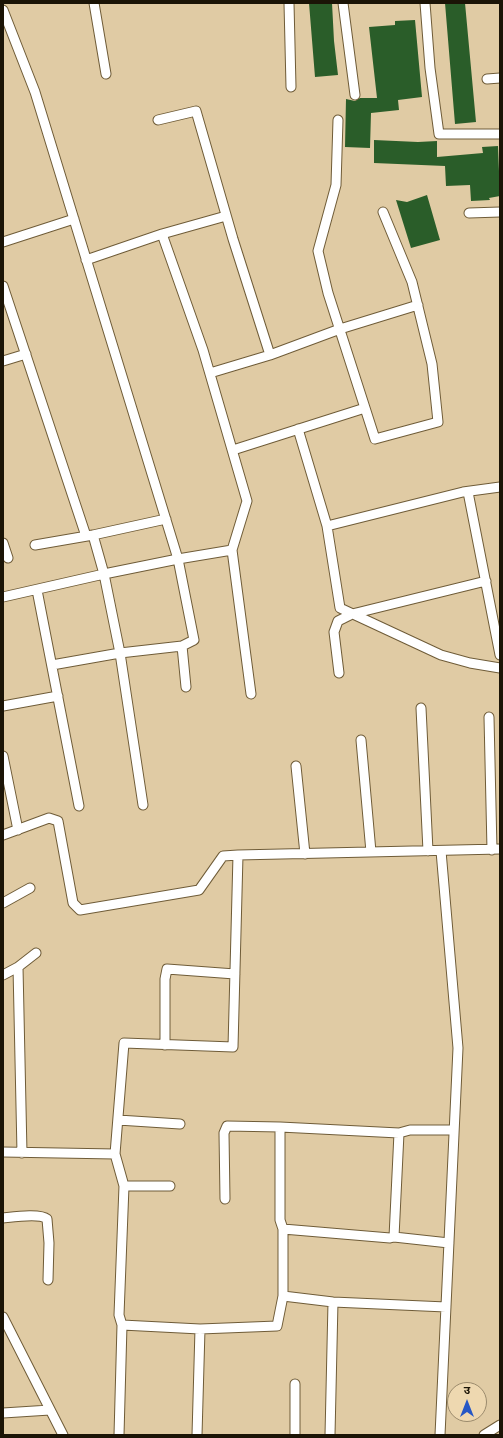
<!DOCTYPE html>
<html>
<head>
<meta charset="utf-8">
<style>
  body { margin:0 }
  #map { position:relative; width:503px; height:1438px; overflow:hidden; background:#e0cba4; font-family:Karla,"Noto Sans Devanagari",sans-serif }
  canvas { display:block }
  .frame { position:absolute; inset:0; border:4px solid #1b1406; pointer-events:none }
  .north { position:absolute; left:447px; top:1382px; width:40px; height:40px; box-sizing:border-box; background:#eed8b0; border:1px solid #9a8a6c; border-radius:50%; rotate:0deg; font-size:11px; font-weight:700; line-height:16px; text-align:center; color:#1b1406 }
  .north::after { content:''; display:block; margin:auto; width:14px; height:18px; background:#2657c5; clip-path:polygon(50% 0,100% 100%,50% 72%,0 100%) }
</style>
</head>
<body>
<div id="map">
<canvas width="503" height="1438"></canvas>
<div class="frame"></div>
<div class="north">उ</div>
</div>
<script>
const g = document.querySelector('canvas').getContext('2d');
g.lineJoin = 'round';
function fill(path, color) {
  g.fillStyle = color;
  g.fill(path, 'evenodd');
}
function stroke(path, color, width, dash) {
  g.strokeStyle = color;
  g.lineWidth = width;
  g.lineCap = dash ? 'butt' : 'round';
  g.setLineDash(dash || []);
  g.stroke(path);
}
const building = new Path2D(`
  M309,3H332L334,41L338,75L315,77Z
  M445,3H465L476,122L455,124Z
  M415,20L422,97L398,100L399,110L371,113L370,148L345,147L346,99L355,101L360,98H377L369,27L395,25V21Z
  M374,140L418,142L437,141V157L483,153L482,147L498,146L500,196L489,198L490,200L471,201L470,185L446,186L445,166L374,163Z
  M427,195L440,240L411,248L396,200L407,202Z`);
const minor = new Path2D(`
  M94,3L106,74
  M289,3L291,87
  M343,3L355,95
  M425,3L430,68L439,134H500
  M3,10L35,92L178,559L232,550L251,694
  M487,79L500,78
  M158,120L196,111L233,239L270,355L340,329L418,305
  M338,120L336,185L318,251L328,293L375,439L438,422L432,364L412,282L383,212
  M469,213L500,212
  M162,234L226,216
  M3,242L74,219
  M86,260L162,234L203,350L247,501L232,550
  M3,286L86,536
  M3,361L26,354
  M210,373L270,355
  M298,429L327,526L463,492L500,487
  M233,450L365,408
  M468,492L500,655
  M327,526L340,608L441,655L470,663L500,668
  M93,535L166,519
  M3,543L8,558
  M37,590L79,806
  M3,597L104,574L93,535L35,545
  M182,646L186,687
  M52,665L120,653L182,646L194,640L178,559L104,574L120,653L143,805
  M339,673L334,632L338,621L352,614L486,581
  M3,706L58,696
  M421,708L428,851
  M489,717L492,850
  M361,740L371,852
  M3,756L18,830
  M296,766L305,854
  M3,835L49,818L58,821L73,903L80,910L199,890L223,856L238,855L233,1047L124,1043L115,1154L3,1152
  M238,855L500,849
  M3,903L30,888
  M18,967L36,953
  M3,975L18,967L22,1153
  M165,1045V979L167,969L235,974
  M118,1120L180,1124
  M115,1154L124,1186L119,1315L122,1325L119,1435
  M124,1186H170
  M225,1199L224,1133L227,1126L280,1127L399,1133L410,1130H454
  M3,1218C13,1217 40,1213 47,1219L49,1243L48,1280
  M283,1229L390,1238L394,1237L449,1243
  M394,1237L399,1133
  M283,1296L333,1302L446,1307
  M3,1317L63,1435
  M122,1325L200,1329L277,1326L283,1296V1229L280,1220V1127
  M295,1384V1435
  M3,1413L50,1410
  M197,1435L200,1329
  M330,1435L333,1302
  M440,1435L458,1048L441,851
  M484,1435L500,1425`);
fill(building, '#2a5d29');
stroke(minor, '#6f5c38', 11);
stroke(minor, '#fff', 9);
</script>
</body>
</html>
